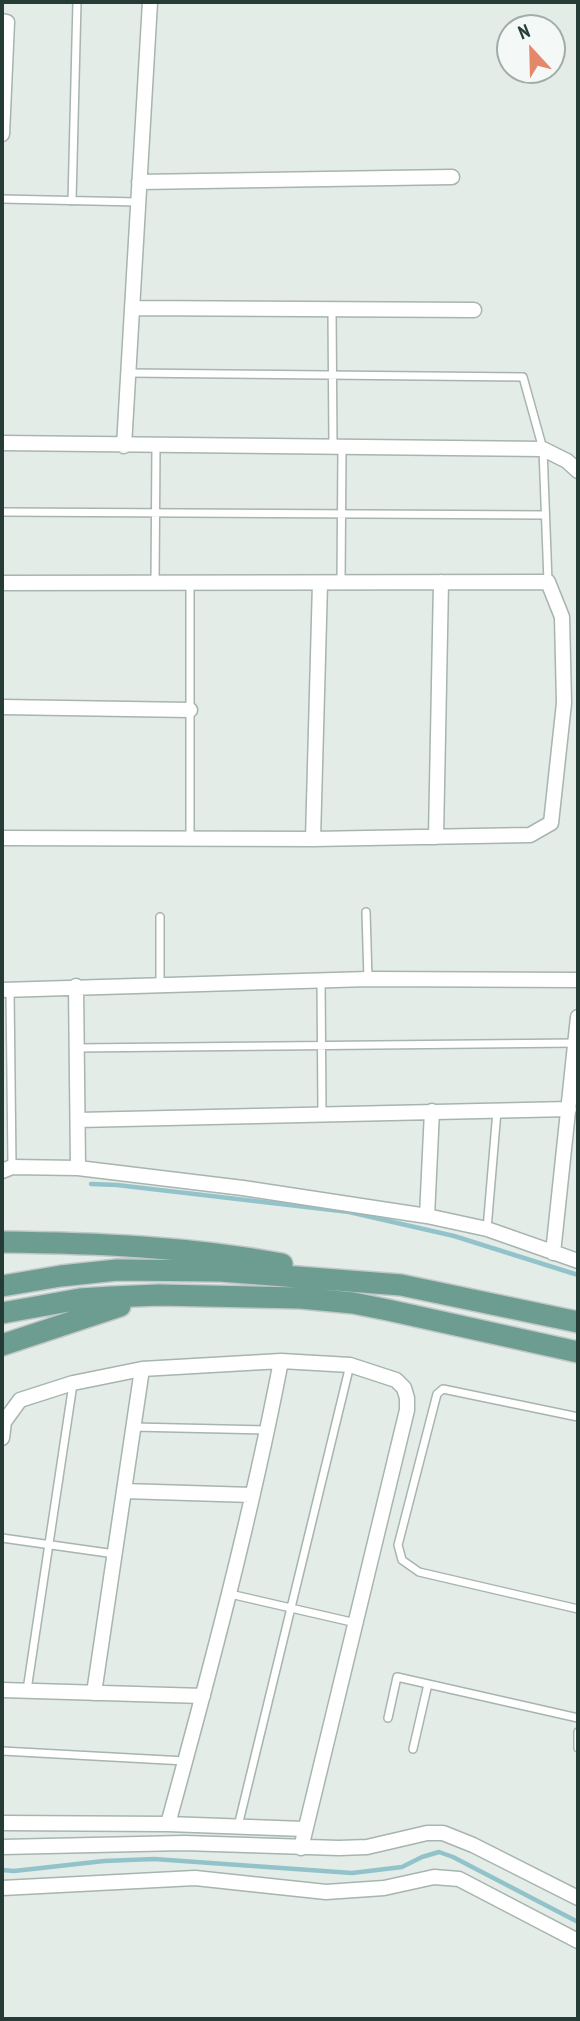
<!DOCTYPE html>
<html>
<head>
<meta charset="utf-8">
<style>
  body { margin:0 }
  #map { position:relative; width:580px; height:2021px; overflow:hidden; background:#e4ece8; font-family:"PT Sans Narrow",sans-serif }
  canvas { display:block }
  .frame { position:absolute; inset:0; border:4px solid #253c36; pointer-events:none }
  .north { position:absolute; left:496px; top:14px; width:70px; height:70px; box-sizing:border-box; background:#f4f9f7; border:2px solid #a1adaa; border-radius:50%; rotate:338deg; font-size:19px; font-weight:700; line-height:28px; text-align:center; color:#253c36 }
  .north::after { content:''; display:block; margin:auto; width:24px; height:32px; background:#e4876a; clip-path:polygon(50% 0,100% 100%,50% 72%,0 100%) }
</style>
</head>
<body>
<div id="map">
<canvas width="580" height="2021"></canvas>
<div class="frame"></div>
<div class="north">N</div>
</div>
<script>
const g = document.querySelector('canvas').getContext('2d');
g.lineJoin = 'round';
function stroke(path, color, width, dash) {
  g.strokeStyle = color;
  g.lineWidth = width;
  g.lineCap = dash ? 'butt' : 'round';
  g.setLineDash(dash || []);
  g.stroke(path);
}
const stream = new Path2D(`
  M91,1184L117,1185L349,1212L454,1236L578,1275
  M2,1870L14,1871L104,1861L154,1859L352,1873L402,1867L422,1857L439,1852L453,1857L578,1922`);
const lane = new Path2D(`
  M2,199L138,202
  M72,201L77,2
  M332,310L333,447
  M129,373L523,377L543,449L548,582
  M2,512L545,515
  M155,583L156,446
  M341,583L342,447
  M190,838V583
  M366,912L368,979
  M321,980L322,1113
  M160,984V917
  M10,990L12,1167
  M77,1048L576,1043
  M487,1229L497,1111
  M578,1417L443,1389L437,1394L398,1545L402,1560L419,1572L578,1609
  M133,1427L267,1430
  M2,1538L115,1554
  M230,1594L356,1623
  M27,1690L73,1384
  M388,1718L397,1677L578,1718
  M578,1732V1748
  M413,1749L428,1684
  M2,1751L185,1761
  M238,1826L350,1365`);
const street = new Path2D(`
  M2,21L7,22L2,134
  M139,182L452,177
  M132,308L474,310
  M2,443L543,449L567,461L578,471
  M124,446L150,2
  M2,583L548,582L562,617L564,703L551,823L530,835L313,839L2,838
  M2,707L190,710
  M436,837L441,582
  M313,839L320,583
  M76,986L78,1168
  M2,990L368,979L578,980
  M78,1120L569,1109
  M2,1171L12,1167L78,1168L243,1188L427,1216L487,1229L578,1261
  M427,1216L432,1111
  M553,1253L578,1017
  M2,1438L4,1422L20,1400L73,1383L142,1369L281,1361L350,1365L396,1380L404,1388L407,1398V1410L301,1848
  M124,1491L252,1495
  M2,1690L203,1696
  M94,1693L142,1369
  M2,1823L168,1824L304,1829
  M168,1824C210,1671 251,1517 281,1361
  M2,1847L184,1843L339,1848L367,1847L427,1833H443L473,1845L578,1898
  M2,1888L195,1878L326,1892L384,1888L434,1877L459,1879L578,1941`);
const primary = new Path2D(`
  M2,1242C96,1243 189,1247 282,1264
  M2,1286L61,1276L117,1270L220,1271L401,1285L578,1322
  M2,1313L80,1299L111,1297L159,1295L300,1298L353,1303L388,1310L578,1352
  M2,1345L120,1306`);
stroke(stream, '#92c3cb', 4.5);
stroke(lane, '#a7b4af', 10);
stroke(street, '#a7b4af', 17);
stroke(primary, '#c2c8c7', 24);
stroke(lane, '#fff', 7);
stroke(street, '#fff', 14);
stroke(primary, '#6d9d90', 21);
</script>
</body>
</html>
